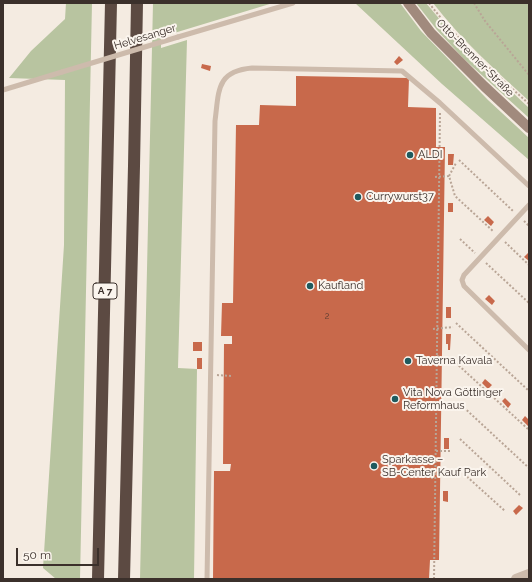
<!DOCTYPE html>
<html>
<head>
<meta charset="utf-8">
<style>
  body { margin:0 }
  #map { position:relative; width:532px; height:582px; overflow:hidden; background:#f4ebe1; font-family:Raleway,sans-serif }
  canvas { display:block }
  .frame { position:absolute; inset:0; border:4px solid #3b302b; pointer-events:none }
  .scale { position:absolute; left:16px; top:548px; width:83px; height:18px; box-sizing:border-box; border:2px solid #3b302b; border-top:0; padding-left:5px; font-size:12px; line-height:14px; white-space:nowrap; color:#3b302b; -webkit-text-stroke:3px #fbf5ee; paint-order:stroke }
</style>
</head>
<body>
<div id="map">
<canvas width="532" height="582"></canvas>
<div class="frame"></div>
<div class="scale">50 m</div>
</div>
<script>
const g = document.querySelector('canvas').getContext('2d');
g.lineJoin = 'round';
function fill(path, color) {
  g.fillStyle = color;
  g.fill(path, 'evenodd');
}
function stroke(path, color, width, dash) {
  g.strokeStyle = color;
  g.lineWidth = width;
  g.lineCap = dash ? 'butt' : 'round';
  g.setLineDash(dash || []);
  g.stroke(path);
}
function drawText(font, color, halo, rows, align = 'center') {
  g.font = font + ' Raleway,sans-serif';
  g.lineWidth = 4;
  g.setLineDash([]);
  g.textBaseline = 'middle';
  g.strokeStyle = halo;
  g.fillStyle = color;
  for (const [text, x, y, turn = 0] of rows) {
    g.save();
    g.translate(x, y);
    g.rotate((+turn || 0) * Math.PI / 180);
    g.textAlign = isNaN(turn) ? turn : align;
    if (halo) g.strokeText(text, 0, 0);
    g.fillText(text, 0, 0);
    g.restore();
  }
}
const green = new Path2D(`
  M66,3H92L80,579H56L43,568L64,245L65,80L9,78L31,51L65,19Z
  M153,3H273L161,37V48L187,40L178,368L197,369L194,579H140Z
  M355,3H400L421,31L488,100L529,138V160L442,84Z
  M416,3H426L458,41L529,108V118L463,58L437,30Z
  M433,3H529V101C495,70 461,39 433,3Z`);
const building = new Path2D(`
  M399,56L403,60L397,65L394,62Z
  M202,64L211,66L210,71L201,68Z
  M296,76L409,78L408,107L436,108V147H445L439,560H430L429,579H213L214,471H230L231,464H223L224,344H232V336H221L222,303H233L236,125H259L260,105L296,106Z
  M448,154H454L453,165H448Z
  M448,203H453V212H448Z
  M488,216L494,222L491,226L484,220Z
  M528,253L529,254V261L524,257Z
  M489,295L495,301L492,305L485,299Z
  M446,307H451V318H446Z
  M446,334H451L450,350H448V344H446Z
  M193,342H202V351H193Z
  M197,358H202V369H197Z
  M485,379L492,385L488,389L482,383Z
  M505,398L511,404L508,408L502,401Z
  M525,416L529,420L528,426L522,420Z
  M444,438H449V449H444Z
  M443,491H448V502L443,501Z
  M519,505L523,508L516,515L513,511Z`);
const path = new Path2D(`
  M429,3C458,41 494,72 529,104
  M474,3L485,21L529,75
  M459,160L513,211
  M449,176L456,163
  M435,177L449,176L455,196L494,232
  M524,221L529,226
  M460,239L475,253
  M505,242L529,265
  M486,263L529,303
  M456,323L529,391
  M433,329L453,327
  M437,356L456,363L529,430
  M217,375L232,376
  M458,402L529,468
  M460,439L520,495
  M436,451H452
  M464,474L505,511
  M431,478H435
  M434,579L440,113`);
const service = new Path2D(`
  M178,37L293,3
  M3,90L62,72
  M529,205L464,275L462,280L464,286L529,350
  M207,579L215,121C219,91 216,71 252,68L402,71L440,103L529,186`);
const minor = new Path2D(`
  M516,579L529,574`);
const secondary = new Path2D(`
  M408,3L431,33L484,86L529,128`);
const motorway = new Path2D(`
  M98,579L111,3
  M124,579L134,166L137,3`);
const serviceBridge = new Path2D(`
  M62,72L178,37`);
const markers = [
  [410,155,4,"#1f5a5e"],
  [358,197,4,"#1f5a5e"],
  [310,286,4,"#1f5a5e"],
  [408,361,4,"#1f5a5e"],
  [395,399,4,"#1f5a5e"],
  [374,466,4,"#1f5a5e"]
];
const numberNames = [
  ["2",327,316]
];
const shields = [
  [105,291,24]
];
const shieldNames = [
  ["A 7",105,291]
];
const streetNames = [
  ["Helvesanger",145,37,-17],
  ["Otto-Brenner-Straße",475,58,45]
];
const poiNames = [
  ["ALDI",418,155],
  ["Currywurst37",366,197],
  ["Kaufland",318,286],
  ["Taverna Kavala",416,361],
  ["Vita Nova Göttinger",403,393],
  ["Reformhaus",403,406],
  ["Sparkasse –",382,460],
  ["SB-Center Kauf Park",382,473]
];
fill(green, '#b8c4a0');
fill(building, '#c8694b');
stroke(path, '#b9a596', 2, [2, 2]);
stroke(service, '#cdbbac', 5);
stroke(minor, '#cdbbac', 10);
stroke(secondary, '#a18a7d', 10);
stroke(motorway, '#5c4a42', 12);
stroke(serviceBridge, '#cdbbac', 5);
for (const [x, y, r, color] of markers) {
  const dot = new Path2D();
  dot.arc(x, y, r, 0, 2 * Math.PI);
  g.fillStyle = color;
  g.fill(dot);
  stroke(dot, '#fbf5ee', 1.5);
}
drawText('9px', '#5e3e33', null, numberNames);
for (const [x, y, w] of shields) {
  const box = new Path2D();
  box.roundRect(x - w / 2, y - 8, w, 16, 3);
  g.fillStyle = '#fbf5ee';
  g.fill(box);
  stroke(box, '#3b302b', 1);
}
drawText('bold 10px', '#3b302b', null, shieldNames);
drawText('11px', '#3b302b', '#fbf5ee', streetNames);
drawText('11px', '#3b302b', '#fbf5ee', poiNames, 'left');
</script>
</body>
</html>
